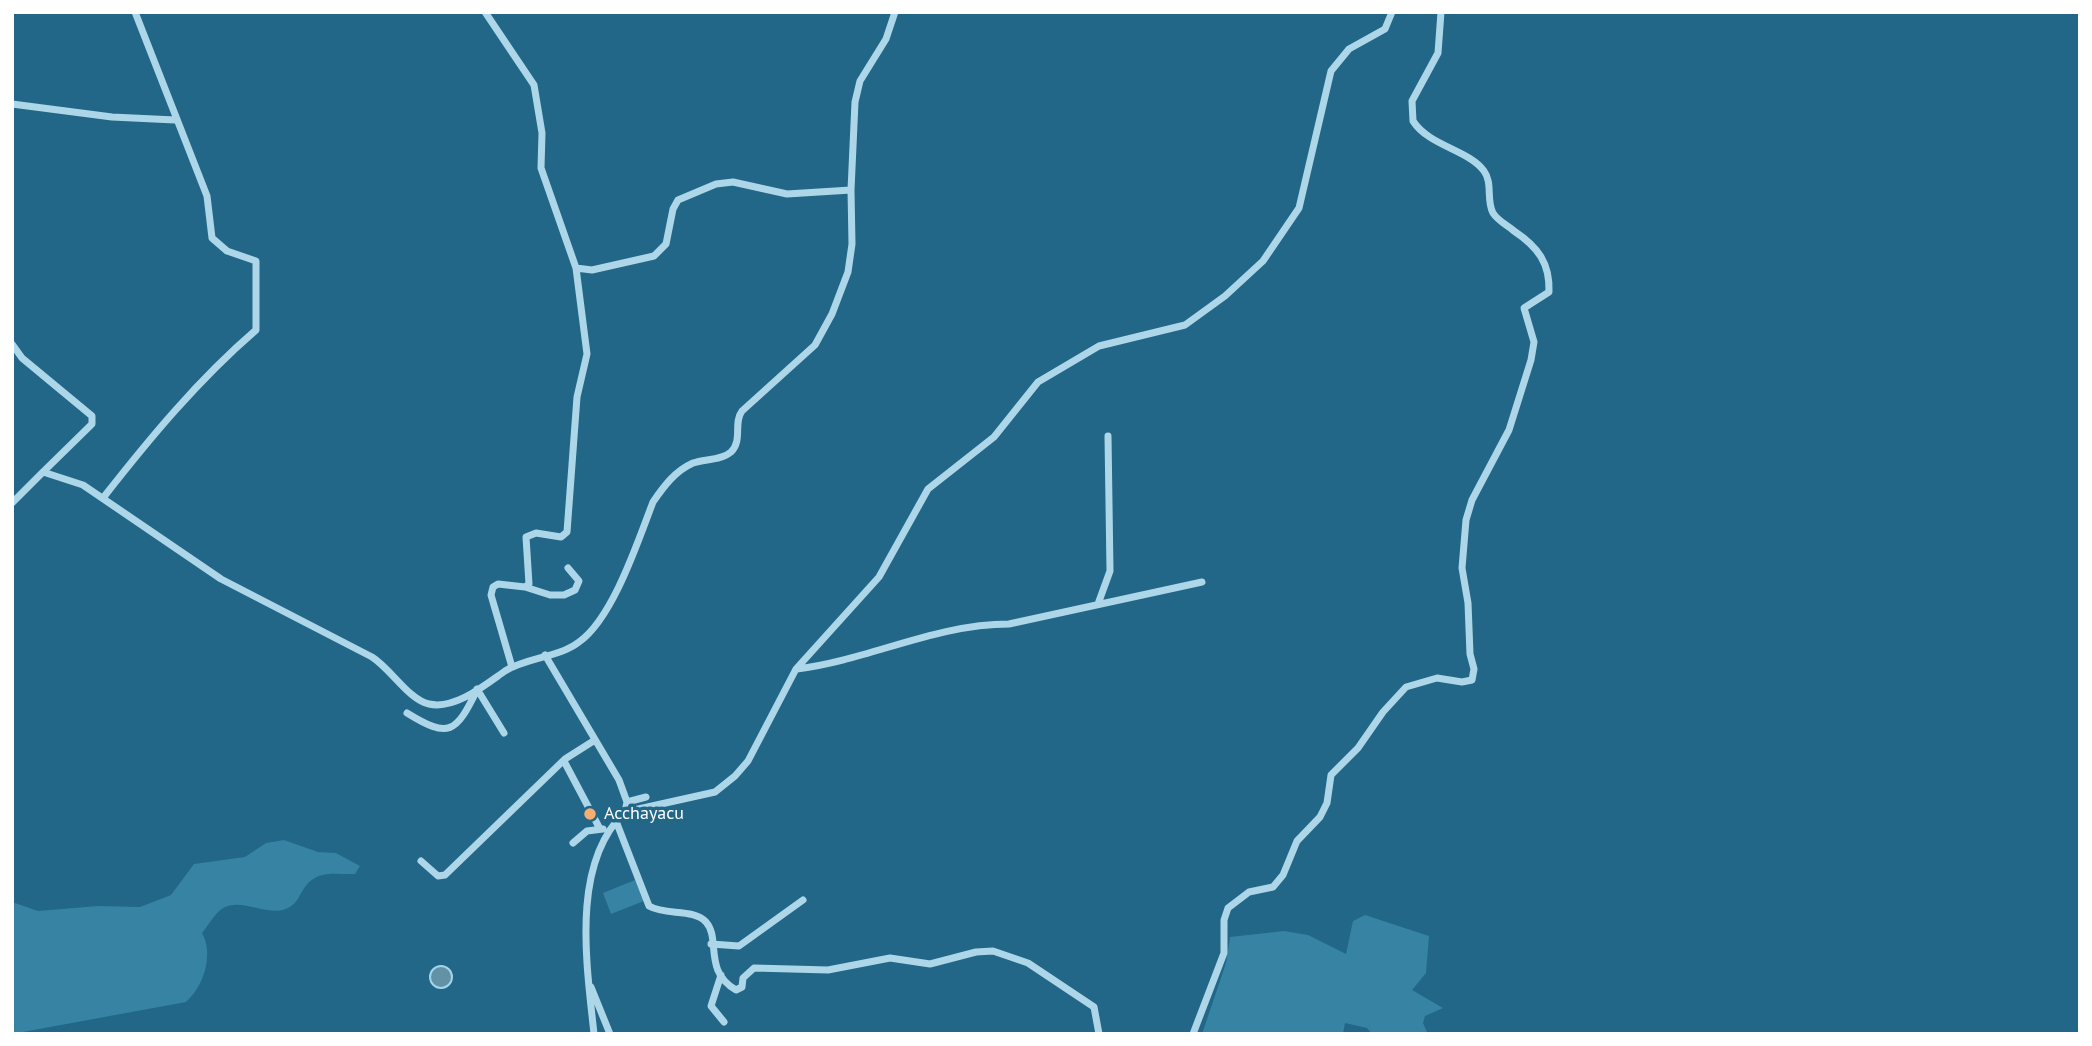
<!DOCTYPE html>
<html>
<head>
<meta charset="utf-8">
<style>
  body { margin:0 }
  #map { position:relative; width:2092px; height:1046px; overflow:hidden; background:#226787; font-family:"PT Sans",sans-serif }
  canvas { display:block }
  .frame { position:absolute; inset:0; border:14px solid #fff; pointer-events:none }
</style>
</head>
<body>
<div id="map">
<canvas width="2092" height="1046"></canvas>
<div class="frame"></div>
</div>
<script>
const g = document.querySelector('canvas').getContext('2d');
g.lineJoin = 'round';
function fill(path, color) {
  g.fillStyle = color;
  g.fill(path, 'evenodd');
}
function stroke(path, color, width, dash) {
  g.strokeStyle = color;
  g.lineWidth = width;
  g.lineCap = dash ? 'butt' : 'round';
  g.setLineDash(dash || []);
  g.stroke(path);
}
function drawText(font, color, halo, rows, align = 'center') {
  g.font = font + ' "PT Sans",sans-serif';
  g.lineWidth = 7;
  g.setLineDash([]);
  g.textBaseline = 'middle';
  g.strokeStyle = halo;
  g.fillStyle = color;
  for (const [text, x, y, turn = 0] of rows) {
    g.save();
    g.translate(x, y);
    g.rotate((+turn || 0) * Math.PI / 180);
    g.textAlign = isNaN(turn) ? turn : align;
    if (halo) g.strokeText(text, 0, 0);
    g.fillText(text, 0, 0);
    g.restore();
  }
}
const green = new Path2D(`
  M284,840L318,852L336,853L360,866L355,874C337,875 318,869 305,887C299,895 298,903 288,908C268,918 243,897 223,908C215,913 208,926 202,933C214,954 204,986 186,1002L12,1034V902L38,911L98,906L140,907L171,895L194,864L245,857L266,843Z
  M635,880L644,901L611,914L603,893Z
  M1365,915L1429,936L1426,973L1412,990L1443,1008L1425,1016L1423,1023L1428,1034H1372L1367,1028L1345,1023L1343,1034H1202L1226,963L1230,937L1284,931L1308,935L1346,954L1353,921Z`);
const water = new Path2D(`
  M430 977a11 11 0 1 1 22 0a11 11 0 1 1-22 0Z`);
const street = new Path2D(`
  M485,12L534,85L542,133L541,168L576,268L587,354L577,397L567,532L561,537L536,533L526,537L529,584L525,587L498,584L493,587L491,595L512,667
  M12,104L112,117L175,120
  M576,268L592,270L654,256L666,244L673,209L678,200L716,184L733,182L787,194L851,190
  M12,344L22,358L92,416V424L43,472
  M103,498C150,438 198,380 256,330V261L227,251L212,238L207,196L135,12
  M12,503L43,472L83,485L221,579L372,657C391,669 409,700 429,704C455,710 485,685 505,671C528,657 558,658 579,642C613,618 638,541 653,502C664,486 675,471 693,463C705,459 722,460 731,452C743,440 733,423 742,411L815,345L832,314L848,272L852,244L851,190L855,102L860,81L886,39L895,12
  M525,587L550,595H564L575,590L579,581L568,568
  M1098,604L1110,571L1108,436
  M545,655L619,780L627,802L625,812
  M797,669C869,660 935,624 1009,624L1202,582
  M477,689L504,733
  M407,713C449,739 456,733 477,690
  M565,763L600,829
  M627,802L646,797
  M616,821L649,906C666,916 693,908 706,922C721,939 703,971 736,990L742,987L743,978L754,968L828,970L890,958L930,964L976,952L993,951L1028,963L1094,1007L1099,1034
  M573,843L587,831L603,829
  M421,861L438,876L445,875L565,759L595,740
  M711,944L739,946L803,900
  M721,975L711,1006L724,1022
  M591,987L610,1034
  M594,1034C587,966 570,864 625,812L715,792L735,776L748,761L796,669L879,577L928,489L994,437L1038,382L1099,346L1185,325L1225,296L1263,261L1299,208L1331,71L1349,49L1385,29L1392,12
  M1193,1034L1224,953V920L1228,908L1249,892L1273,887L1283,875L1297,841L1320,817L1327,803L1331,775L1358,748L1383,712L1406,687L1437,678L1462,682L1472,680L1474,669L1470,654L1468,603L1462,568L1466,520L1472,500L1509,430L1531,360L1534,342L1524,308L1549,292C1550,263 1538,247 1514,231C1507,225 1498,221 1493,213C1486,201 1493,183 1484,171C1469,150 1429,146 1413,121L1412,101L1438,53L1441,12`);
const markers = [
  [590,814,7,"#f5ae6f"]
];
const poiNames = [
  ["Acchayacu",604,814]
];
fill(green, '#3683a4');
fill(water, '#6392a7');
stroke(water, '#a1d5ea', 2);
stroke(street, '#add7e9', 7);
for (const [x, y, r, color] of markers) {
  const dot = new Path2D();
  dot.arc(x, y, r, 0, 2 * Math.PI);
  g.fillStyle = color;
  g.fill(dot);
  stroke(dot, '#226787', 2.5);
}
drawText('18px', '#fff', '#226787', poiNames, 'left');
</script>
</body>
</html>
